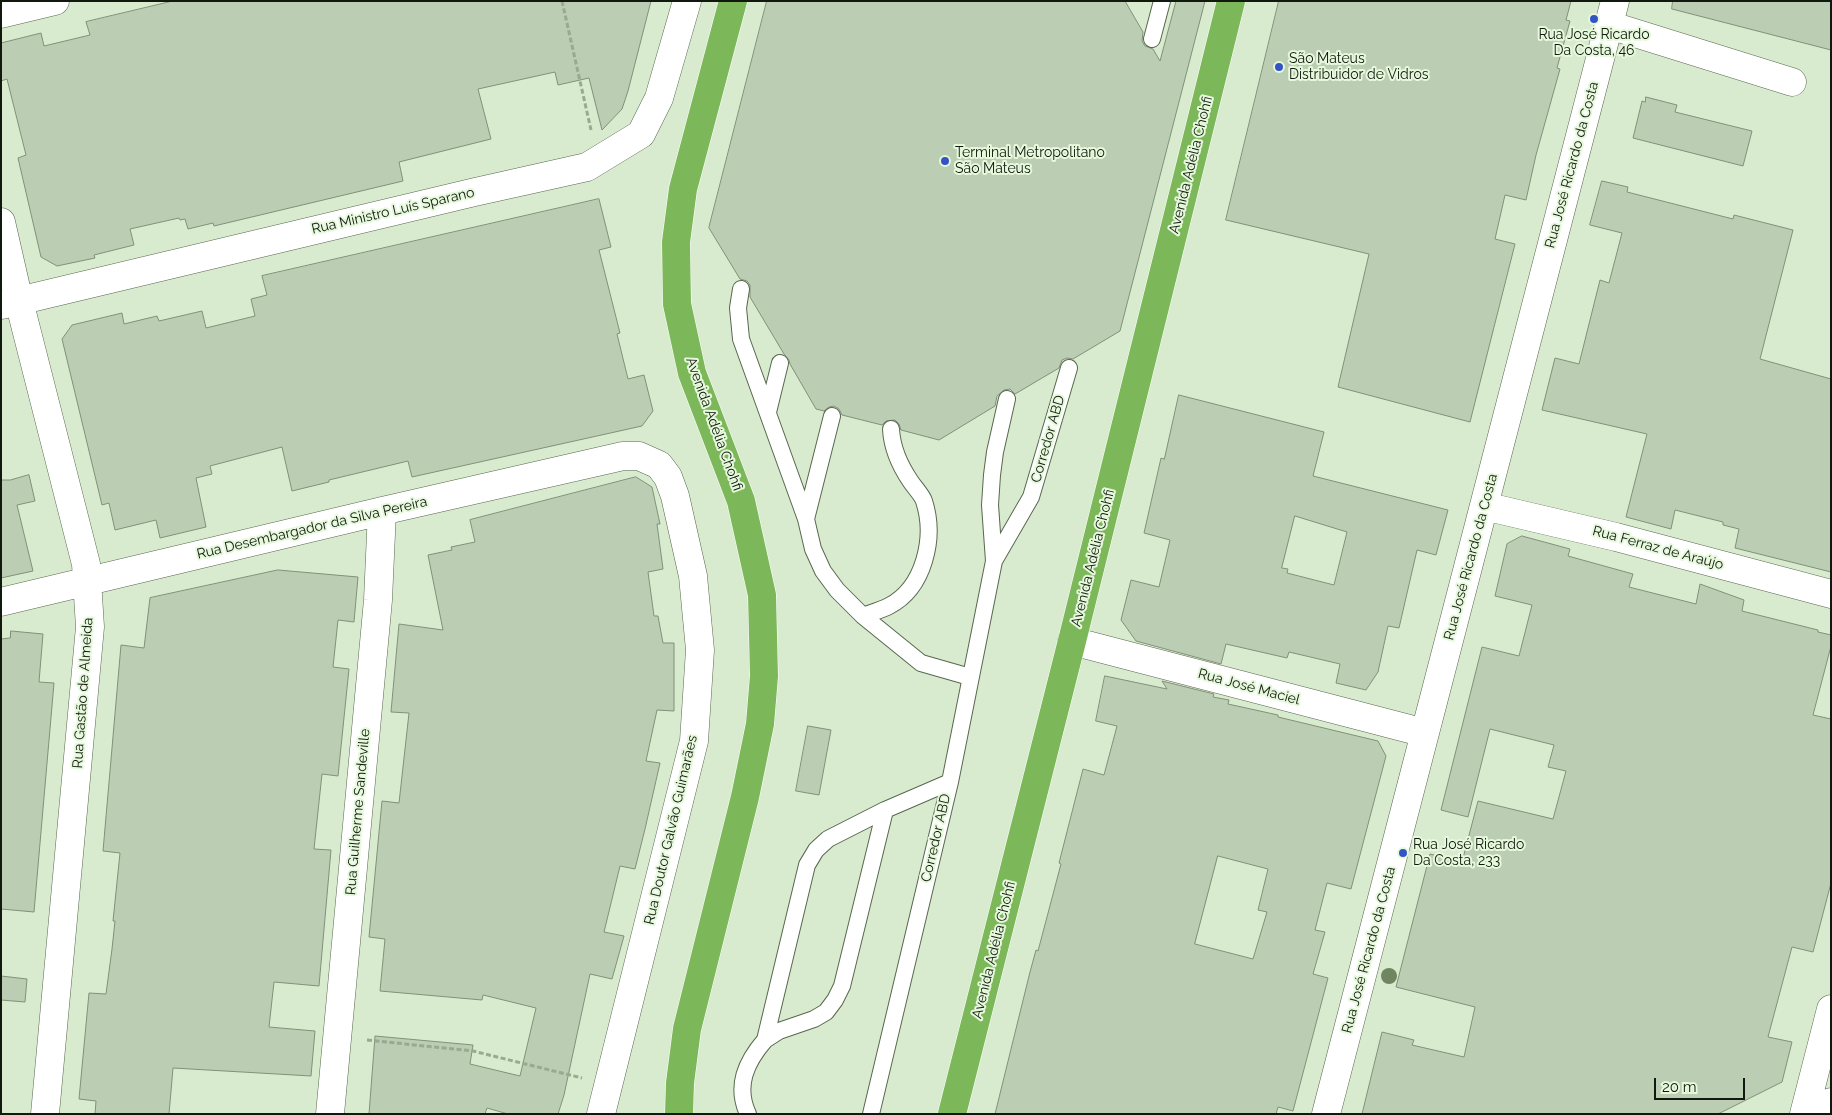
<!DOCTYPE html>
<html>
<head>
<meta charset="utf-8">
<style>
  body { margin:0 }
  #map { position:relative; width:1832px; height:1115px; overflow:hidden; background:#d9ebcf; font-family:Raleway,sans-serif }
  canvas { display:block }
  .frame { position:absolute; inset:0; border:2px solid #11180e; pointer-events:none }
  .scale { position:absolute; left:1654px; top:1078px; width:91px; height:22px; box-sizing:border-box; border:2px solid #11180e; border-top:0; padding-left:6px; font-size:15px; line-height:18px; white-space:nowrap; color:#11180e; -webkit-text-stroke:4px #e6f9dc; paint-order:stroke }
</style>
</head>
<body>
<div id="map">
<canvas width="1832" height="1115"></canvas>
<div class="frame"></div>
<div class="scale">20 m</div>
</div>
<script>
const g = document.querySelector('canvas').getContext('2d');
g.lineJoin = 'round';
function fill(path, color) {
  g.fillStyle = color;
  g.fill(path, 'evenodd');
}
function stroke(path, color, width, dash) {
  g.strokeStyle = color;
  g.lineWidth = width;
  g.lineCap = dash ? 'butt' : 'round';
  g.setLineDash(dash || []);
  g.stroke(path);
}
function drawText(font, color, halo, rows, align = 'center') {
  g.font = font + ' Raleway,sans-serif';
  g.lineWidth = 4;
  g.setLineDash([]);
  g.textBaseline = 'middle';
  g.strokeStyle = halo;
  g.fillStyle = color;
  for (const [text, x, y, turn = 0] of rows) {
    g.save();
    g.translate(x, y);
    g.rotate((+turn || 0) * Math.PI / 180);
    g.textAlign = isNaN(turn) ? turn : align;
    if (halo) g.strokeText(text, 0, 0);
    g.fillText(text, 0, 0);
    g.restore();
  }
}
const building = new Path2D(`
  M173,1H651L628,91L622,109L602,130L589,78L558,85L555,72L478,89L491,139L399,162L403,181L214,226L213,223L188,229L185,219L180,220L179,218L130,229L134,245L94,255L95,258L57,266L41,257L18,158L26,155L7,79L1,81V43L41,33L44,46L90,35L86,22Z
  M767,1H1125L1143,32L1142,41L1145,46L1153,49L1160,61L1176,1H1205L1120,331L1073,359L1067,358L1062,360L1059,368L1015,394L1010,389L1004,390L997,396L995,406L939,440L901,430L899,424L895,420L886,421L882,425L842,415L839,409L834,406L829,407L824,411L816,409L790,364L789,360L784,354L750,297V285L747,281L740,279L709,228Z
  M1279,1H1571L1566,20L1570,21L1557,68L1560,69L1536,155L1526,200L1505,195L1495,239L1515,244L1470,422L1338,387L1369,254L1226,220Z
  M1673,1H1831V50L1672,9Z
  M1646,97L1677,105L1675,112L1752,131L1743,166L1633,138L1642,101L1645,102Z
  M1602,181L1628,187L1627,192L1733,219L1734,215L1793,230L1760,359L1831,379V572L1735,548L1739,529L1723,525V522L1675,510L1671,529L1626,517L1647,434L1542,410L1555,358L1579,364L1600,280L1609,283L1622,233L1590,225Z
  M599,199L611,247L599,250L620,333L617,334L628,379L644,375L653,411L642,426L412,477L408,461L329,480V482L292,491L282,447L210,466L212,474L196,478L206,527L160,538L156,520L115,530L109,503L102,505L62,339L72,325L122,313L124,324L157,316L159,321L202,311L206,328L255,316L251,299L267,295L262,276Z
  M1179,395L1324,432L1313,476L1448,510L1436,555L1417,550L1399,628L1388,626L1378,672L1366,690L1336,683L1340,664L1289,652L1287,658L1226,644L1221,664L1136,641L1121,620L1131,580L1159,587L1170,540L1144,533L1161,458L1164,459ZM1295,516L1347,532L1334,585L1287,573L1288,569L1282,568Z
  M29,475L35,501L17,505L33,571L1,578V480H10Z
  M636,477L652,487L660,524H657L663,569L648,572L654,616H658L663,643H674V711L657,710L646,761L660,763L645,829L635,869L620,866L604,932L624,936L612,979L590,974L564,1095L558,1114H508L487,1108L485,1114H369L375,1036L473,1045L470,1064L520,1076L536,1008L483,995L482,1000L380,991L385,939L369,937L382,801L399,803L409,713L391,712L399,624L443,630L428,555L452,550L451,547L475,542L470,520Z
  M1522,536L1570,549L1568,556L1633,574L1629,587L1696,604L1700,584L1744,600L1742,611L1818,630V632L1831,635V646L1813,715L1831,719V883L1813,952L1792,947L1768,1037L1792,1042L1782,1082L1718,1114H1362L1382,1032L1414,1040L1412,1045L1464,1057L1475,1007L1396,987L1430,854L1462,862L1478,801L1553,819L1566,771L1548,767L1554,745L1490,729L1468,817L1441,810L1482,647L1519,656L1532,605L1495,596L1507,544Z
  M278,570L358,577L354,622L338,620L333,667L349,669L338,776L322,774L314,849L331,850L319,986L274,982L269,1027L315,1031L311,1076L173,1068L169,1114H95L96,1101L79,1099L89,993L106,994L112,949L115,921H113L120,853L103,851L121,645L144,648L150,598Z
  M11,631L43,634L39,682L54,683L34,912L1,909V639L10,638Z
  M1105,676L1167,689L1162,681L1214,694L1213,697L1229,700L1228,704L1278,715V717L1378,741L1386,756L1351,889L1327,883L1315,930L1325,932L1313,974L1328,978L1293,1111L1278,1107L1276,1114H995L1030,972L1036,950L1038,951L1061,864L1059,863L1083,769L1104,775L1117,726L1096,721ZM1218,856L1268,869L1258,910L1267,912L1253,959L1195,944Z
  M808,726L831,730L819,795L796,791Z
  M1,976L27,979L25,1002L1,1000Z`);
const path = new Path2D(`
  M562,1L591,130
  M367,1040L473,1051L582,1078`);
const lane = new Path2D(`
  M1152,39L1162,1
  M741,289L738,308L741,339L806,519L813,549L823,571L837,590L863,616L921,663L970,677
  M768,412L780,363
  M806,519L832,416
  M994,561L1031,497L1069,368
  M863,616C871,613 881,610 889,606C924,588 936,538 924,501C922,495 915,488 911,482C900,466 892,449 891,429
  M765,1040L779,1031L814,1019L826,1012L835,1000L842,986L885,810
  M748,1114C735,1086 746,1062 765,1040L807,865L816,850L828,839L885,810L950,782
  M871,1114L950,782L994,561L990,505L992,475L995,452L1007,399`);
const street = new Path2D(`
  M1,14L55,1
  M1609,25L1792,82
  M1,222L19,301L86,564L90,627L45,1114
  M2,305L475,192L587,167L641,134L659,98L687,1
  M1484,506L1616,537L1831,594
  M1,602L382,511L623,456H639L659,465L668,477L675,496L693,576L700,650L694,741L601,1114
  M1072,641L1425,733
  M330,1114L378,600L382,511
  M1326,1114L1615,1
  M1804,1114L1831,1009
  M1807,1114L1831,1102`);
const highway = new Path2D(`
  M679,1114L680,1083L687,1029L745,797L760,724L764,676L762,595L741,501L692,373L677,304L676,242L683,189L733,1
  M952,1114L1072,641L1231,1`);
const trees = [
  [1389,976]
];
const markers = [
  [1594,19,5,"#3454c5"],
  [1279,67,5,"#3454c5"],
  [945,161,5,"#3454c5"],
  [1403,853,5,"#3454c5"]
];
const poiNames = [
  ["Rua José Ricardo",1594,35,"center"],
  ["Da Costa, 46",1594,51,"center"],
  ["São Mateus",1289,59],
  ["Distribuidor de Vidros",1289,75],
  ["Terminal Metropolitano",955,153],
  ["São Mateus",955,169],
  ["Rua José Ricardo",1413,845],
  ["Da Costa, 233",1413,861]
];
const streetNames = [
  ["Avenida Adélia Chohfi",1191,165,-76],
  ["Rua José Ricardo da Costa",1572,165,-75],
  ["Rua Ministro Luís Sparano",393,211,-13],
  ["Avenida Adélia Chohfi",714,424,70],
  ["Corredor ABD",1048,439,-74],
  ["Rua Desembargador da Silva Pereira",312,528,-13],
  ["Rua Ferraz de Araújo",1658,548,15],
  ["Rua José Ricardo da Costa",1471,557,-75],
  ["Avenida Adélia Chohfi",1093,558,-76],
  ["Rua José Maciel",1249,687,15],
  ["Rua Gastão de Almeida",83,693,-86],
  ["Rua Guilherme Sandeville",358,812,-85],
  ["Rua Doutor Galvão Guimarães",671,830,-77],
  ["Corredor ABD",936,838,-77],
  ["Avenida Adélia Chohfi",994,950,-76],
  ["Rua José Ricardo da Costa",1369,950,-75]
];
fill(building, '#bbcdb2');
stroke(building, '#809177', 1);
stroke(lane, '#58684f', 18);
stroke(street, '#58684f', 29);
stroke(highway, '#fff', 29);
stroke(path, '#9aa992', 3, [5, 2.5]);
stroke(lane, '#fff', 16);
stroke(street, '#fff', 28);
stroke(highway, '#7cb859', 28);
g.fillStyle = '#6f8660';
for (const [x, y] of trees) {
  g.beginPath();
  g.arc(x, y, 8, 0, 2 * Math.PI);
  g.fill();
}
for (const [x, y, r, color] of markers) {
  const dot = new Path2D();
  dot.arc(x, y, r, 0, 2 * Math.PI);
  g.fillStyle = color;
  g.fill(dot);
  stroke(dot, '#e6f9dc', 2);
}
drawText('14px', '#11180e', '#e6f9dc', poiNames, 'left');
drawText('14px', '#11180e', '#e6f9dc', streetNames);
</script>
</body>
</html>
